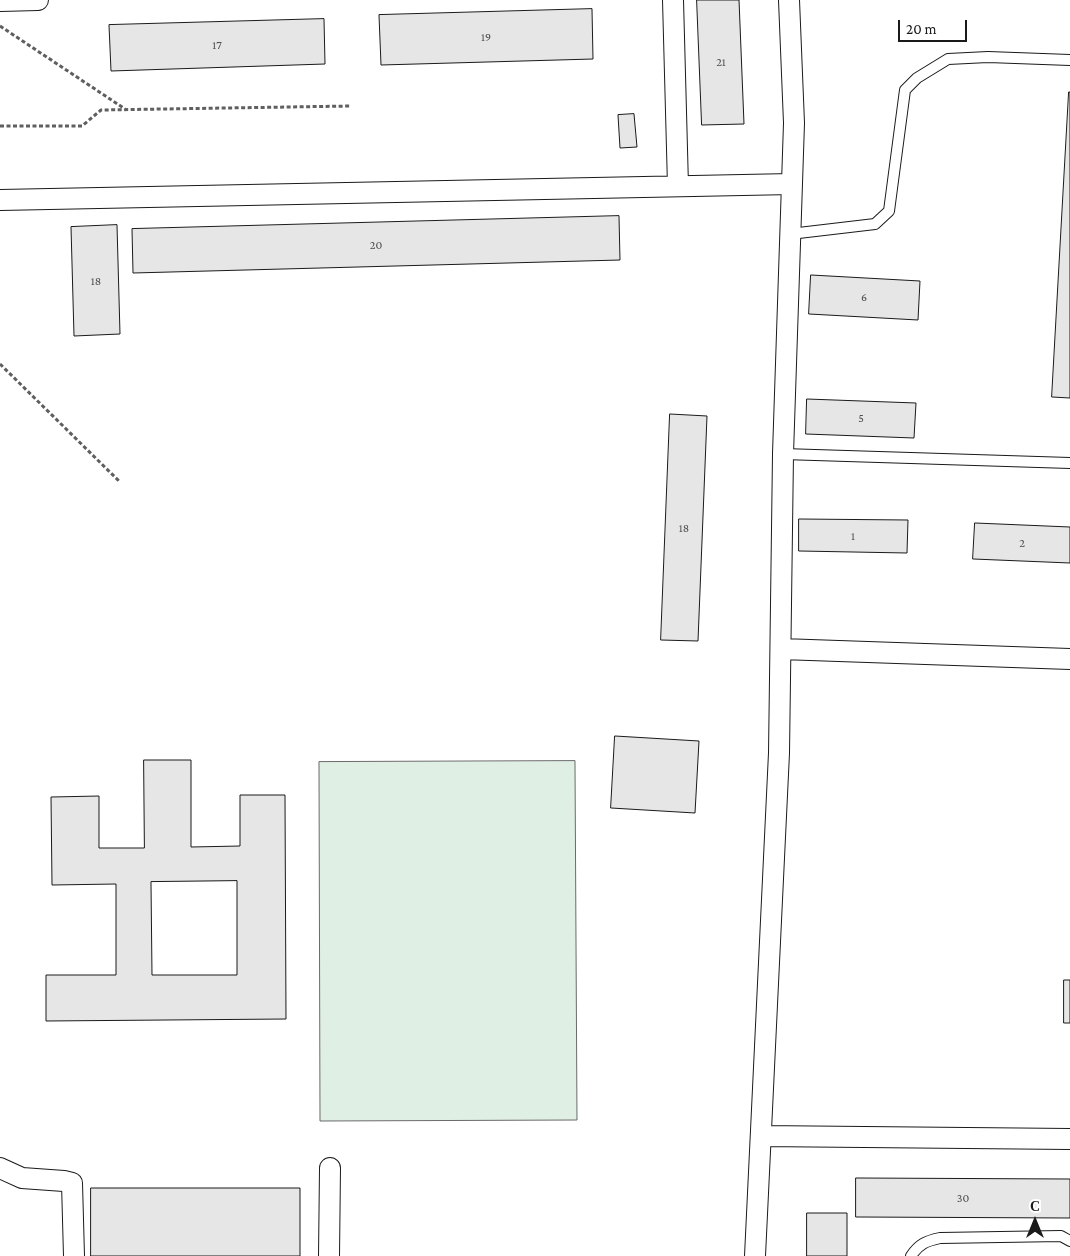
<!DOCTYPE html>
<html>
<head>
<meta charset="utf-8">
<style>
  body { margin:0 }
  #map { position:relative; width:1070px; height:1256px; overflow:hidden; background:#fff; font-family:"Crimson Pro",serif }
  canvas { display:block }
  .north { position:absolute; left:1010px; top:1196px; width:50px; height:50px; -webkit-text-stroke:4px #fff; paint-order:stroke; rotate:0deg; font-size:14px; font-weight:700; line-height:20px; text-align:center; color:#1a1a1a }
  .north::after { content:''; display:block; margin:auto; width:18px; height:22px; background:#1a1a1a; clip-path:polygon(50% 0,100% 100%,50% 72%,0 100%) }
  .scale { position:absolute; left:898px; top:20px; width:69px; height:22px; box-sizing:border-box; border:2px solid #1a1a1a; border-top:0; padding-left:6px; font-size:15px; line-height:18px; white-space:nowrap; color:#1a1a1a; -webkit-text-stroke:4px #fff; paint-order:stroke }
</style>
</head>
<body>
<div id="map">
<canvas width="1070" height="1256"></canvas>
<div class="north">С</div>
<div class="scale">20 m</div>
</div>
<script>
const g = document.querySelector('canvas').getContext('2d');
g.lineJoin = 'round';
function fill(path, color) {
  g.fillStyle = color;
  g.fill(path, 'evenodd');
}
function stroke(path, color, width, dash) {
  g.strokeStyle = color;
  g.lineWidth = width;
  g.lineCap = dash ? 'butt' : 'round';
  g.setLineDash(dash || []);
  g.stroke(path);
}
function drawText(font, color, halo, rows, align = 'center') {
  g.font = font + ' "Crimson Pro",serif';
  g.lineWidth = 4;
  g.setLineDash([]);
  g.textBaseline = 'middle';
  g.strokeStyle = halo;
  g.fillStyle = color;
  for (const [text, x, y, turn = 0] of rows) {
    g.save();
    g.translate(x, y);
    g.rotate((+turn || 0) * Math.PI / 180);
    g.textAlign = isNaN(turn) ? turn : align;
    if (halo) g.strokeText(text, 0, 0);
    g.fillText(text, 0, 0);
    g.restore();
  }
}
const green = new Path2D(`
  M575,761L577,1120L320,1121L319,762Z`);
const building = new Path2D(`
  M697,0H739L744,124L702,125Z
  M592,9L593,59L381,65L379,15Z
  M324,19L325,64L111,71L109,25Z
  M1069,92H1070V398L1052,397Z
  M634,114L637,147L620,148L618,115Z
  M619,216L620,260L133,273L132,229Z
  M117,225L120,334L74,336L71,227Z
  M811,275L920,281L918,320L809,314Z
  M807,399L916,403L914,438L806,434Z
  M670,414L707,416L698,641L661,640Z
  M799,519L908,520L907,553L799,551Z
  M975,523L1070,527V563L973,559Z
  M615,736L699,741L695,813L611,808Z
  M144,760H191V847L240,846V795H285L286,1019L46,1021V975H116V884L52,885L51,797L99,796V848H144ZM237,881V975H152L151,882Z
  M1064,980H1070V1023H1064Z
  M856,1178L1070,1179V1218L856,1217Z
  M91,1188H300V1256H91Z
  M807,1213H847V1256H807Z`);
const path = new Path2D(`
  M0,26L125,109
  M0,126H82L101,110L351,106
  M0,364L120,482`);
const lane = new Path2D(`
  M790,234L875,224L889,211L905,90L917,78L948,59L988,57L1070,60
  M783,454L1070,463
  M911,1256C919,1244 926,1241 940,1238L1061,1236L1070,1241`);
const street = new Path2D(`
  M673,0L678,186
  M0,1L38,0
  M0,200L792,184
  M781,649L1070,659
  M761,1136L1070,1139
  M0,1168L22,1178L64,1181L72,1183L74,1256
  M329,1256L330,1168
  M755,1256L779,753L783,454L794,123L789,0`);
const numberNames = [
  ["19",486,37],
  ["17",217,45],
  ["21",721,62],
  ["20",376,245],
  ["18",96,281],
  ["6",864,297],
  ["5",861,418],
  ["18",684,528],
  ["1",853,536],
  ["2",1022,543],
  ["30",963,1198]
];
fill(green, '#e0efe3');
stroke(green, '#6a6a6a', 1);
fill(building, '#e6e6e6');
stroke(building, '#1a1a1a', 1);
stroke(lane, '#1a1a1a', 12);
stroke(street, '#1a1a1a', 22);
stroke(path, '#5f5f5f', 3, [4, 2.5]);
stroke(lane, '#fff', 10);
stroke(street, '#fff', 20);
drawText('12px', '#4d4d4d', null, numberNames);
</script>
</body>
</html>
